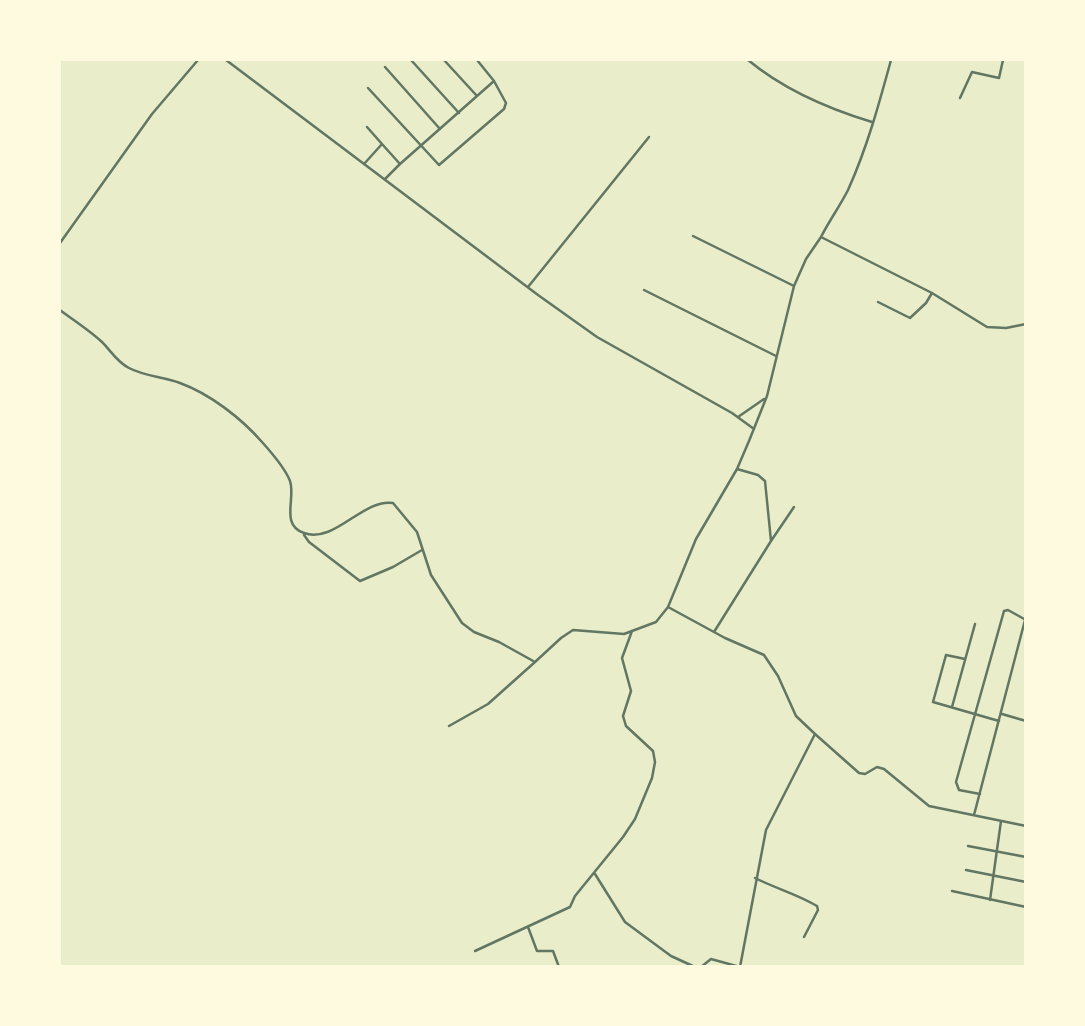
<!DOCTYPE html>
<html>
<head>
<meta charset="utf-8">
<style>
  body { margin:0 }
  #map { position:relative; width:1085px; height:1026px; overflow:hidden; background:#e9edc9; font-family:Karla,sans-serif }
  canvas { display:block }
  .frame { position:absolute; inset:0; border:61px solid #fefae0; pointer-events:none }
</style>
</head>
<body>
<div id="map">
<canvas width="1085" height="1026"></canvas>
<div class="frame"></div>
</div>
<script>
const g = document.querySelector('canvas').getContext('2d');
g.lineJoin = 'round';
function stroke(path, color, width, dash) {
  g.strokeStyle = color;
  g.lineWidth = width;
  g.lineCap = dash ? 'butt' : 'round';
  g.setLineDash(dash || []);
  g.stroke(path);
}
const minor = new Path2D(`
  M226,60L538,295L597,337L732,413L754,429
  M411,60L459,113
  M444,60L477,96
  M748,60C783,89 829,109 872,122
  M385,67L440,129
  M368,88L439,165L504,109L506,103L494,81
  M960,98L972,72L999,78L1003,60
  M382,144L400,164L494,81L477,60
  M364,164L382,144L367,127
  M385,179L400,164
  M693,236L794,286
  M821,237C829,221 840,206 848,190C867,148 879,104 891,60
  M60,243L152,114L198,60
  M528,287L649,137
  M644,290L776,356
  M878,302L910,318L926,303L932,293
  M60,310C73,320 89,330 102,342C111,351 117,362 129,368C144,376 163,377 180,383C210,394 241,418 262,442C271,452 285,468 290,481C296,498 280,525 304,533C335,544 363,498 393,503L417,532L431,575L462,623L474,632L499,642L535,662L561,638L573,630L624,634L656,622L668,607L725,638L764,655L778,676L796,716L815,734
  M738,417L764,399
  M304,535L309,542L360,581L393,567L422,550
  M771,541L794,507
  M668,607L696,539L737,469L749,441L767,396L794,286L806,259L821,237L932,293L987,327L1006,328L1026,324
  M714,632L771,541L765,481L758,475L737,469
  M965,659L946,655L933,702L999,721
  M952,707L975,624
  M1002,714L1026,721
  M449,726L488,704L535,662
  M980,794L959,790L956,782L1004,611L1008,610L1026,620
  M974,815L1025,620
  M968,846L1026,857
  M966,870L1026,882
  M595,874L625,922L671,956L695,967
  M755,878C777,889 797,894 817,906L818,910L804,937
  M952,891L1026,907
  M990,900L1001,821
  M528,927L537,951H553L559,967
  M475,951L570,907L575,896L623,837L635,819L652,778L655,762L653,751L626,726L623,716L631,691L622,658L632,631
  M701,967L711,959L740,967
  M740,967L766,830L815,734L859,773L865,774L877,767L884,769L929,806L1026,826`);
stroke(minor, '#617663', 2.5);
</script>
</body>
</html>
